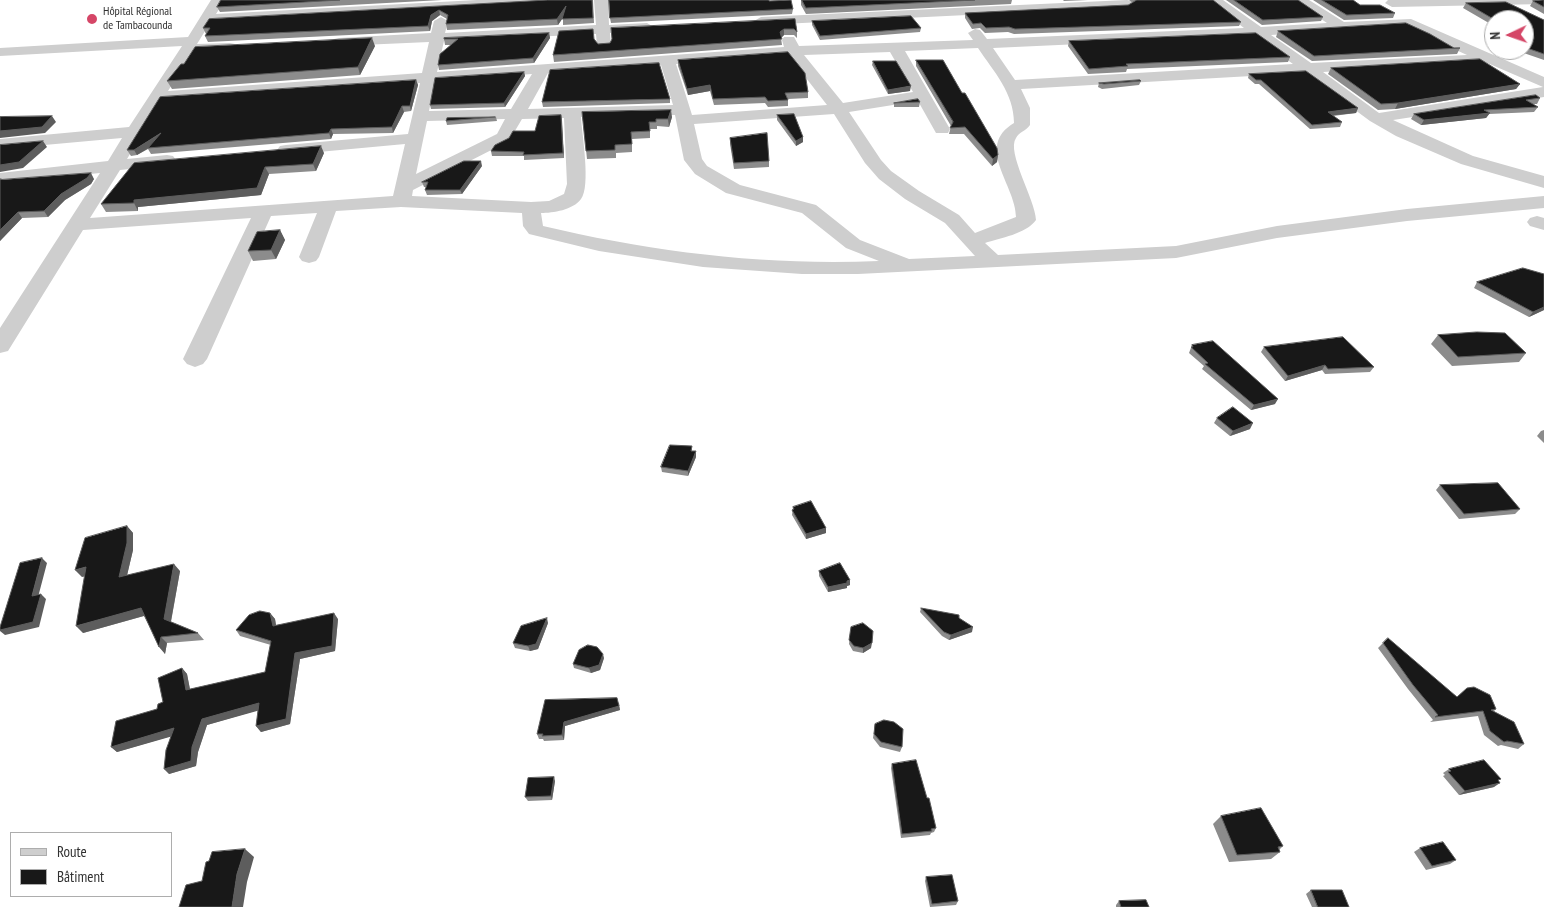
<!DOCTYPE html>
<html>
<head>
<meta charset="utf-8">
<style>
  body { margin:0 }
  #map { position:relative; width:1544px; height:907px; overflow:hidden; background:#fff; font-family:"PT Sans Narrow",sans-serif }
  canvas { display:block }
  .legend { position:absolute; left:10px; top:832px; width:162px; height:65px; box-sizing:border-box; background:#fff; border:1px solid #adadad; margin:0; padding:6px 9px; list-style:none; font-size:15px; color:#313131 }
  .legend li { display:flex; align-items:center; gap:10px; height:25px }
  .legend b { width:25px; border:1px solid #adadad }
  .north { position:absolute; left:1484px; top:10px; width:50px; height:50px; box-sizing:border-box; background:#fff; border:1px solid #adadad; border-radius:50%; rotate:267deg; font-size:14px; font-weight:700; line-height:20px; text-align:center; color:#313131 }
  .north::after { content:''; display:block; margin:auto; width:18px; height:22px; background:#d54667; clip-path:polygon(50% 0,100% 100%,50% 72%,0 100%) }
</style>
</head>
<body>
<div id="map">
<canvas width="1544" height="907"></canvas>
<ul class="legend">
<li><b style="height:6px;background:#cecece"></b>Route</li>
<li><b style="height:14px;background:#181818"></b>Bâtiment</li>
</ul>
<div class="north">N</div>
</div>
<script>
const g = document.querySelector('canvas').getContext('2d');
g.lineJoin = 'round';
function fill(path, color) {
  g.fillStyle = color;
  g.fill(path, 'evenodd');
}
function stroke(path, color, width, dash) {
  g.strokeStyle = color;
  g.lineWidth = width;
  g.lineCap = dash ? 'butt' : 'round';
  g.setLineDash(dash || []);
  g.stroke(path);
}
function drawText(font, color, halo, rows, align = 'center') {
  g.font = font + ' "PT Sans Narrow",sans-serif';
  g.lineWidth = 5;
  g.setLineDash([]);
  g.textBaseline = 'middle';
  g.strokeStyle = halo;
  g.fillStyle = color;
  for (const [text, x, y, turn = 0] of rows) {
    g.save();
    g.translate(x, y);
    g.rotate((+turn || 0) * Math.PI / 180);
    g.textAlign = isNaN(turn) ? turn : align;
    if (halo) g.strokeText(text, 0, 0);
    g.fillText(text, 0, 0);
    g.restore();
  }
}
const minor = new Path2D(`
  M211,0H225L216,14L477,0H555L548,4L210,23L197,44L230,43L235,44L237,47L235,50L230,51L192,53L168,91L422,73L429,42L339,46L334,45L332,42L334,39L339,38L431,33L434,21L441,17L448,21L445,33L596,25L594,0H608L609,25L647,23L654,27L647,31L610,33L611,46L609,49H599L597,46L596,34L444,41L437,72L784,47L782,40L784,37H794L799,46L973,40L968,33L975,29L980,30L987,39L1244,28L1208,0H1223L1261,27L1327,23L1293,0H1309L1344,22L1411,19L1544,77V97L1393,120L1473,156L1544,176V188L1461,164L1396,136L1370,121L1305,73L1021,89L1030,108V125C1026,131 1019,132 1016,138C1006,152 1035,199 1036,220C1026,234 1000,238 985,243L998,255L1176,246L1277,226L1407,209L1544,196V208L1407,221L1277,238L1176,258L858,274H802L703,267L599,251L529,234L523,226L522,213L401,207L336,211L319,257L316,261L309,263L302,261L299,257L317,213L271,216L207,359L203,364L195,367L187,364L183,359L251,218L83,230L8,351L0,353V328L100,173L0,183V173L108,161L122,138L0,149V139L129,127L182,46L0,56V48L188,37ZM1404,26L1467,55L1311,63L1271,35ZM1255,36L1293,64L1015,80L993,48ZM978,48C994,72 1014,93 1014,123C974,147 1016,185 1016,217L975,233L959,215L919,191L891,171L881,160L849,112L918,101L936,133H948L950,129L905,51ZM890,52L913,92L843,103L804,55ZM789,56L827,105L692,115L676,64ZM1485,62L1543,87L1379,113L1323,72ZM661,65L673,105L528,109L548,73ZM532,74L511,109L429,111L435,81ZM420,83L408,134L286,145L280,146L277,150L280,154L286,155L405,144L393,196L90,218L120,170L167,165L173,164L176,160L173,156L167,155L127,159L162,101ZM834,114L865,163L879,179L905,199L945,223L975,256L909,259L860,240L816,205L740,185L707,166L702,159L694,124ZM675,115L684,160L695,174L726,193L802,213L846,248L879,261C766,266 652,252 543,226L541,213C553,213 573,210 581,199C591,186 582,135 581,117ZM564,118L567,184L564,194L549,201L531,202L412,196L413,190L509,141L522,119ZM505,119L497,134L416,174L427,121Z
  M1127,0L1132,1L1134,4L1132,7L761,25L754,21L761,17Z
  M1388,0H1544V4L1392,7L1385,3Z
  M1537,216L1544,218V230L1530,226L1527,222L1530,218Z`);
const wall = new Path2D(`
  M221,0H442L220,12L217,7Z
  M548,0H593L594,23L563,25V17L558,25L447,30L446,24L447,19L440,15L432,21L430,31L208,42L205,36L207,34H206L203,28Z
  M801,0H1012L1011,4L806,14L801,5Z
  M1063,0H1088L1064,1Z
  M1129,0H1213L1241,22L1239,26L1014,34L1008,32L985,33L980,28L972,29L965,18V13L1128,5L1133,3Z
  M1226,0H1298L1323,17L1321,21L1262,25Z
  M1313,0H1353L1360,5L1395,13L1393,18L1344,20Z
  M1544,0V14L1530,6L1533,1Z
  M769,1L793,9L792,14L611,23L610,18Z
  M1466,3L1544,20V60L1515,50H1524V20H1494V26L1463,8Z
  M795,19L797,32V38L794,35H784L781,38L782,45L554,62L553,55L595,40L598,44L610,43Z
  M812,21L921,28L920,32L820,40L812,25Z
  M1278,31L1454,48H1460L1457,54L1312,61L1276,37Z
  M549,33L550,38L534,63L439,70L438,65L451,45H445L444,39Z
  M1069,41L1290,57L1288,62L1127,69L1126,72L1088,74L1068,46Z
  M375,46L360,75L172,89L167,81Z
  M678,60L808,92V98L788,99V106L768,107L765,103L714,105L710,91L688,95L678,66Z
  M916,60L998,155L997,162L992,166L964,134H949L951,126L916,66Z
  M873,61L910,91L888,94L872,65Z
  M1331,68L1520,84L1516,89L1395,109L1378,110L1328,74Z
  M524,72L525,76L505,107L431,109L430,105Z
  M1249,74L1358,108L1356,113L1333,116L1342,122L1340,127L1310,129L1259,84H1255L1248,78Z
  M416,80L418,85L411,111L404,112L393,133L333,134L331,139L151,154L148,149L137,155L131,156L127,150Z
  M1141,81L1139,85L1102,89L1098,87L1099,83Z
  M1536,95L1540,98L1537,104H1533L1538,107L1534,112L1489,114L1486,118L1421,125L1411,119L1414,114Z
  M670,99V103L543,107L542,102Z
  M920,102L919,107H894V103Z
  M582,112L672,117L669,127L657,126V129H650V138L632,139V152L616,153V158L587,159Z
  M561,115L564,158L524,160V156H492L491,151L535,131Z
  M777,115L803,137V142L796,146L777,120Z
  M496,117L497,121L447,125L446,121Z
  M730,138L769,161V167L734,169L730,144Z
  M324,153L316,171L269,174L261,195L138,207V211L106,212L101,204Z
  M482,166L462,194L427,195L425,190L426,187H424L422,182Z
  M0,178H1L3,180L94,179L91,184L65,200L48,217L22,218L0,241Z
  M280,230L285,240L276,259L253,261L248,251Z
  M1544,274V310L1529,317L1474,288L1477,282Z
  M1438,335L1526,353L1519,362L1452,366L1431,344Z
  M1192,345L1275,404L1251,410L1202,369L1204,366L1189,353Z
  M1264,347L1374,367L1370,372L1325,374L1322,370L1285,381L1261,352Z
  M1217,418L1250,429L1230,436L1214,423Z
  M1544,430V443L1537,436L1541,431Z
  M692,446V451L696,457L688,476L662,472L661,467Z
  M1440,485L1520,509L1515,514L1459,519L1436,490Z
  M793,507L826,533L806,539L792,515Z
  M127,526L133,533V550L127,575L180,571L171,622L198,633L204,640L167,643L165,654L144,616L83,633L85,576L82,577Z
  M819,571L850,580V585L847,586V588L828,592L819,576Z
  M921,608L959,618L972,632L949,640L942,636L920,612Z
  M270,613L275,619L276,625L338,619L335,651L300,659L290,724L261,732L256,726L258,710L207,725L198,752L196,766L169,774L171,736L117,752L111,747L157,709L163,702L182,668L187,674L190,689L265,672L271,645L240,636L236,630Z
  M548,623L538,649L530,651L515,648L513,643Z
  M851,627L871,648L863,653L853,651L849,644Z
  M1383,643L1457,697L1496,709L1494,711L1524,744L1518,749L1501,745L1498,746L1484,735L1478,716L1430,722L1433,720L1408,689L1378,648Z
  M604,658L600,670L591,673L574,668L573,664Z
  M619,703L620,710L565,726L564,740L544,741L543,739H539L537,734Z
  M875,724L902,747L900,752L880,747L873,738Z
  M892,764L936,828L934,832L931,833L930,835L901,838L891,768Z
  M1449,769L1501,779L1498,780L1494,787L1459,795L1443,776L1445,775L1443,773Z
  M555,781L552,800L528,801L525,797Z
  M1221,816L1283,846L1279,850L1280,852L1271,859L1229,862L1213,824Z
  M1420,848L1456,860L1450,864L1426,870L1414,852Z
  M926,877L958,901L956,905L930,907L925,881Z
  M1311,890L1349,907H1312L1306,894Z
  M1119,901L1149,907H1116V905Z`);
const shadedWall = new Path2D(`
  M566,6L567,12L558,25L557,19Z
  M439,10L440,15L432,21L430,31L428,26L431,15Z
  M784,29V35L780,39V32Z
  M549,33L550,38L534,63L533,58Z
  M372,38L375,46L360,75L358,67Z
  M524,72L525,76L505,107L504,103Z
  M416,80L418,85L411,111L410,106Z
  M1520,84L1516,89L1395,109L1398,103Z
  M710,85V91L688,95L687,89Z
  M911,86L910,91L888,94V90Z
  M402,106L404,112L393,133L392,127Z
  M1358,108L1356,113L1326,116L1328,112Z
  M671,110L672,117L669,127L668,119Z
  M1490,113L1486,118L1421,125L1424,120Z
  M561,115L562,120L564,158L563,153Z
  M52,116L56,122L45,133L0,138V131Z
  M331,129L333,134L331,139L329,133Z
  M161,133L164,139L137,155L134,150Z
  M803,137V142L796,146V141Z
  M43,141L47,147L23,168L0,172V165Z
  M321,146L324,153L316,171L313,164Z
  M998,155L997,162L992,166L993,159Z
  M481,161L482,166L462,194L460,190Z
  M265,167L269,174L261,195L138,207V211L134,203V200Z
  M91,173L94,179L91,184L65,200L48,217L44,211L61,194Z
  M18,212L22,218L0,241V230Z
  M280,230L285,240L276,259L271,250Z
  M1544,307V310L1529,317L1533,312Z
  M1325,365L1322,370L1285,381L1288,376Z
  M1278,399L1275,404L1251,410L1254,405Z
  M1253,423L1250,429L1230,436L1233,431Z
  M696,451V457L688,476V471Z
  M127,526L133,533V550L125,584L119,577Z
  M826,528V533L806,539V534Z
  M42,558L47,563L37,601L32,596Z
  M174,564L180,571L170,626L164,619Z
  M86,567L93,574L82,577L75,570Z
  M850,580V585L847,586V588L828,592V587Z
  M41,594L46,599L39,627L5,635L0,631V630Z
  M141,608L147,615L83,633L76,626Z
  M270,613L275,619L277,632L273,626Z
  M334,613L338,619L335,651L300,659L290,724L261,732L256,726L295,653Z
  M547,618L548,623L538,649L530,651L528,646Z
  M973,627L972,632L949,640L951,635Z
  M161,637L167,643L165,654L159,647Z
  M872,643L871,648L863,653V648Z
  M603,654L604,658L600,670L591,673L589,668Z
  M182,668L187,674L191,695L186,690Z
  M617,698L620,710L565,726L564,740L562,735L564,722Z
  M259,703L264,709L207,725L198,752L196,766L169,774L164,769L192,747L202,719Z
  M174,728L180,734L117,752L111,747Z
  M554,777L555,781L552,800L551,796Z
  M1500,783L1494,787L1459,795L1465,791Z
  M245,849L254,857L247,882L243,907H232L237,874Z`);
const building = new Path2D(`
  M221,0H340L217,7Z
  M548,0H592L593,18L562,19L566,6L557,19L446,24L448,15L439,10L431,15L428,26L205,36L210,28H203L209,19Z
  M609,0H769V1L791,0L793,9L610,18Z
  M802,0H975L806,8Z
  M1137,0H1213L1241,22L1015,29L1009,27L986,28L981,23L973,24L965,13L1128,5Z
  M1234,0H1298L1323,17L1263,20Z
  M1322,0H1353L1360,5H1380L1395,13L1347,15Z
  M1544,0V7L1533,1Z
  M1506,2L1544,20V54L1524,47V20H1495L1466,3Z
  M911,16L921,28L820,36L812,21Z
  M795,19L797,32L794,29H784L780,32L782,39L553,55L559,31L593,29L594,39L598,44L610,43L612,39L611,28Z
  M1406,23L1430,34L1454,48H1460L1314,56L1278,31Z
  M549,33L533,58L438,65L440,54L458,39H444V38Z
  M1256,33L1290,57L1126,64L1128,66L1089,69L1069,41Z
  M372,38L358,67L167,81L181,64H184L195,47Z
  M788,52L805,73L808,92L785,93L788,100L768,101L765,97L713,99L710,85L687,89L678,60Z
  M1480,59L1520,84L1398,103L1381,104L1331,68Z
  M916,60H943L962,93H965L997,148L998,155L993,159L965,127L950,128L953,122Z
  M873,61H896L911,86L888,90Z
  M659,63L670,99L542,102L550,70Z
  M1306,71L1358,108L1328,112L1342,122L1312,125L1261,80H1256L1249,74Z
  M524,72L504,103L430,105L435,78Z
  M416,80L410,106H402L392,127L331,129L329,133L148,148L161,133L134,150H127L160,97Z
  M1140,80L1141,81L1104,84L1099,83Z
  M1536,95L1540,98L1526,100L1538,107L1484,110L1490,113L1424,120L1414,114Z
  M918,99L920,102L894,103Z
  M671,110L668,119H656V122H649L650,131L631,132L632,144L615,145V150L586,151L582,112Z
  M794,114L803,137L796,141L777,115Z
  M561,115L563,153L523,155L524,152L491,151L495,145L509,138L513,131H535L539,116Z
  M52,116L42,127L0,131V117Z
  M495,117L446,121L447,118Z
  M767,133L769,161L734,163L730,138Z
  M43,141L19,162L0,165V145Z
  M321,146L313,164L265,167L257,188L134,200V203L101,204L134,163Z
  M464,161H481L460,190H425L428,182H422Z
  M91,173L87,178L61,194L44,211L18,212L0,230V180Z
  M280,230L271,250L248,251L257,232Z
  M1523,268L1544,274V307L1533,312L1477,282Z
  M1477,332L1505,333L1526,353L1458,357L1438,335Z
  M1343,337L1374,367L1328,369L1325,365L1288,376L1264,347Z
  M1213,341L1278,399L1254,405L1205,364L1208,363L1191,347H1193L1192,345Z
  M1233,407L1253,423L1233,431L1217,418Z
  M670,445L692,446L691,451H696L688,471L661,467Z
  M1498,483L1520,509L1464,514L1440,485Z
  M811,501L826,528L806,534L792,510L794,509L793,507Z
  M127,526V543L119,577L174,564L164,619L198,633L161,637L159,647L141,608L76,626L86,567L75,570L85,538Z
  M42,558L32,596L41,594L33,622L0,630V627L20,563Z
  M840,563L850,580L847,581V583L828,587L819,571Z
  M921,608L959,615V618L973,627L951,635L944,632Z
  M260,611L270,613L273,626L334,613L332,646L295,653L286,719L256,726L259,703L202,719L192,747L191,761L164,769L166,750L174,728L111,747L116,721L157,709L158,704L163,702L158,678L182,668L186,690L265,672L271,641L236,630L249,615Z
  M547,618L536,644L528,646L513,643L521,626Z
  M863,623L873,631L872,643L863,648L854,646L849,640L851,627Z
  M1388,638L1457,697L1467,688L1474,687L1490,695L1496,709L1491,710L1514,722L1524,744L1507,741L1504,742L1490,731L1483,711L1435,717L1438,715L1413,685L1383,643Z
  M588,645L597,647L603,654L599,665L589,668L573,664L579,650Z
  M617,698L619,706L564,722L562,735L542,736L543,734H537L545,700Z
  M884,720L894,722L903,729L902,747L881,742L874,734L875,724Z
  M916,760L927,798H929L936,828L931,829L932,831L902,834L892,764Z
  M1484,760L1501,779L1498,780L1500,783L1465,791L1448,772L1451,771L1449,769Z
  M554,777L551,796L525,797L528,778Z
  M1261,808L1283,846L1278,847L1280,852L1237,855L1221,816Z
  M1443,842L1456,860L1432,866L1420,848Z
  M245,849L237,874L232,907H179L186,885L202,881L206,862L209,861L212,852Z
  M952,875L958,901L932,904L926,877Z
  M1311,890H1342L1349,907H1318Z
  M1146,900L1149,907H1121L1119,901Z`);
const markers = [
  [92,19,6,"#d54667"]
];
const farPoinames = [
  ["Hôpital Régional",103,12],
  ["de Tambacounda",103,26]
];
fill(minor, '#cecece');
fill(wall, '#8c8c8c');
fill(shadedWall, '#5d5d5d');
fill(building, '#181818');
stroke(building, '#5d5d5d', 1);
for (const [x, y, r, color] of markers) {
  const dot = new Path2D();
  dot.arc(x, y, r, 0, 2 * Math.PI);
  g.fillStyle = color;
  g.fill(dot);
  stroke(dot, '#fff', 2);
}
drawText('12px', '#313131', '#fff', farPoinames, 'left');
</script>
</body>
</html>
